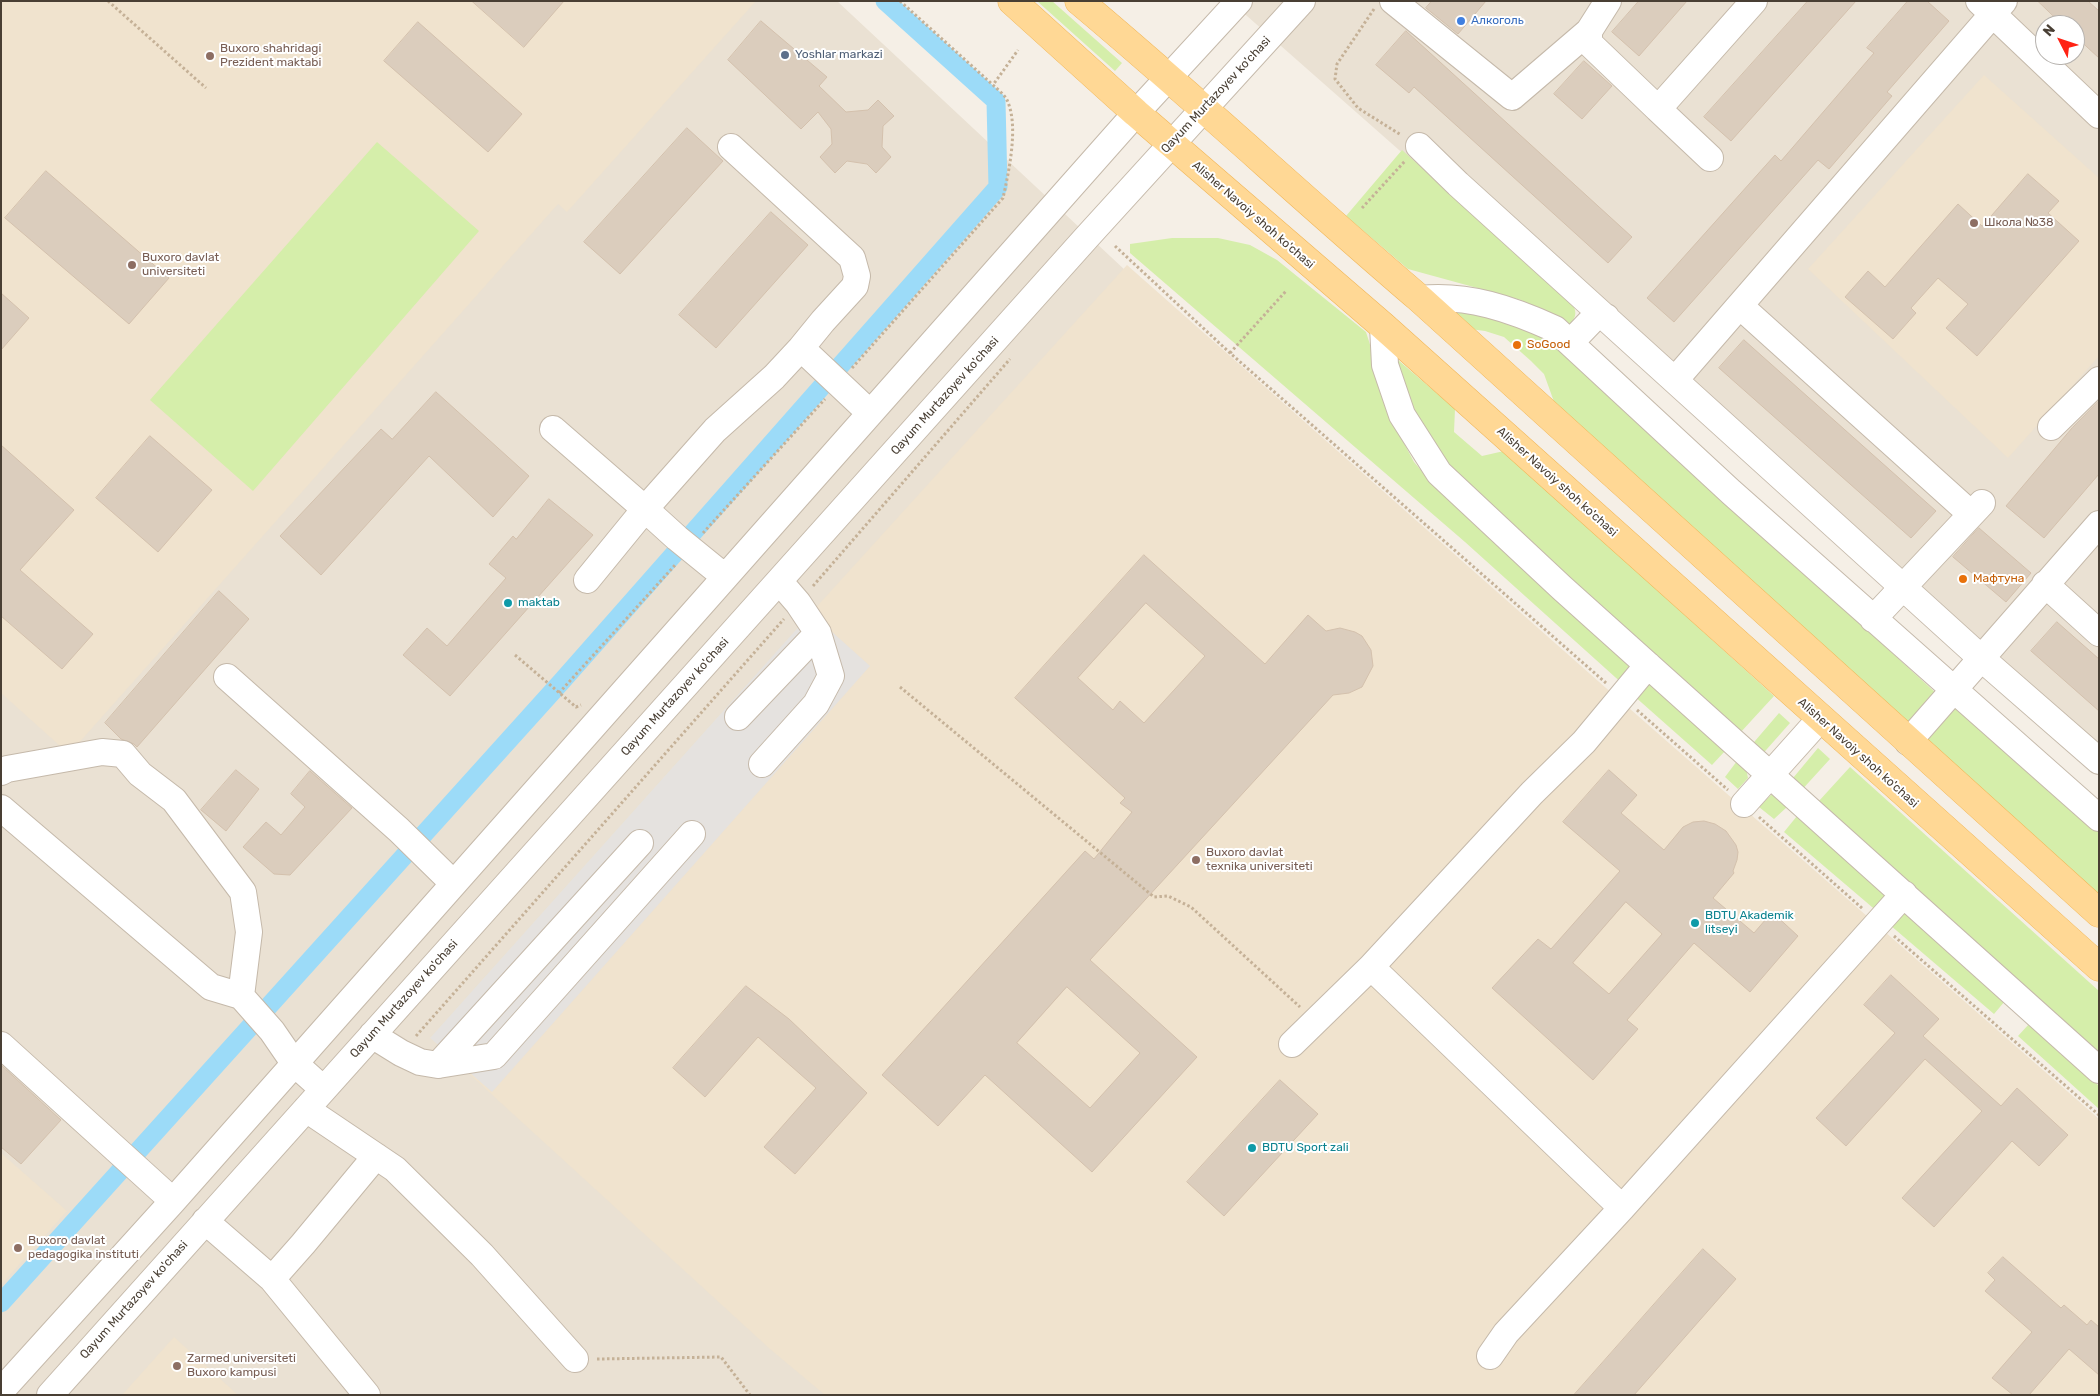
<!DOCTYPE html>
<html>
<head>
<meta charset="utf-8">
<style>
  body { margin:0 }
  #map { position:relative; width:2100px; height:1396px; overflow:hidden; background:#f5efe6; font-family:Rubik,sans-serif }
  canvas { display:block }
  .frame { position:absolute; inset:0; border:2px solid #493f34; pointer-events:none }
  .north { position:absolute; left:2035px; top:15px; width:50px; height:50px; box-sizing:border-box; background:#fff; border:1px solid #b6b2ae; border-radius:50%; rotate:311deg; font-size:14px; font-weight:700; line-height:20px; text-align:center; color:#493f34 }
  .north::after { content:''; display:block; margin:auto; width:18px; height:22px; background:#ff2213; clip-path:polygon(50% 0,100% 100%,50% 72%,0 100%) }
</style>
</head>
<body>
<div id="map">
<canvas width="2100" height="1396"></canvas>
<div class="frame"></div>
<div class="north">N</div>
</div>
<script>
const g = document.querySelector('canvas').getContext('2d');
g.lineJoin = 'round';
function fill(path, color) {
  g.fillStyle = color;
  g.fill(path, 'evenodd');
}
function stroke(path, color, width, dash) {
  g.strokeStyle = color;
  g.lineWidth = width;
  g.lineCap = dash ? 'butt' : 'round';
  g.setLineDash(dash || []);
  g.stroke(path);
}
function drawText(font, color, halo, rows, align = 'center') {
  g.font = font + ' Rubik,sans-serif';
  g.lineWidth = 4;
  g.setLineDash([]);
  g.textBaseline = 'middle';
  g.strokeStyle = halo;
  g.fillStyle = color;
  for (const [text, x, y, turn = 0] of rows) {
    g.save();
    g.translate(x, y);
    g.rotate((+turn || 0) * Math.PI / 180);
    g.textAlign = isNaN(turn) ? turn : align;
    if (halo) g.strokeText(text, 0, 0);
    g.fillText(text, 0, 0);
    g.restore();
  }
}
const residential = new Path2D(`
  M1,1H837L2099,1180V1395H1Z
  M1230,1H2099V767ZM2045,25H2075V55H2045Z`);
const education = new Path2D(`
  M1,1H756L567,212L558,204L69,754L1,693Z
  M1984,75L2099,178V356L2008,458L1808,269Z
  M1127,265L1598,681L2099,1119V1395H825L770,1349L430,1038L811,613Z
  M1,1153L67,1211L1,1285Z
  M174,1337L238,1395H122Z`);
const green = new Path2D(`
  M1037,1H1052L1122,63L1115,71Z
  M377,142L479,231L253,491L150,400Z
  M1402,150L1571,302C1577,311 1577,316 1570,324L1563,326L1521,300L1408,269L1346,216Z
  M1172,238H1218L1250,245L1277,260L1366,332L1398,432L1414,462L1431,482L1641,669L1625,686L1465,542L1130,253V244Z
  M1443,305L1536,331L1565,354L1937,694L1908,725L1557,410L1544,374L1531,361L1504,337L1485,331L1470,329Z
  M1391,354L1455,409L1454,432L1482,456L1504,451L1774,696L1740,733L1439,460L1416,424Z
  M1646,680L1725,751L1712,765L1633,695Z
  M1949,702L2099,832V897L1919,739Z
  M1779,713L1790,723L1759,758L1749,748Z
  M1818,748L1830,759L1799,793L1788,784Z
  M1737,761L1746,769L1748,778L1738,789L1725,777Z
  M1850,767L2099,991V1061L1818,802Z
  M1773,793L1787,807L1774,819L1759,807Z
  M1797,816L1888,894L1879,913L1784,832Z
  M1897,905L2005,1001L1994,1014L1883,919Z
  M2029,1024L2099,1086V1109L2018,1036Z`);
const parking = new Path2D(`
  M811,613L870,666L492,1092L430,1038Z`);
const canal = new Path2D(`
  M1,1303L562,681L998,187L996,101L885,1`);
const building = new Path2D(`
  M472,1H564L524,47Z
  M1432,1H1486L1458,34L1426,8Z
  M1639,1H1687L1639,56L1612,32Z
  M1808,1H1856L1731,141L1704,117Z
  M1908,1H1927L1949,21L1887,92L1892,96L1829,169L1818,160L1674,322L1647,298L1775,155L1781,161L1874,53L1867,48Z
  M2038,1H2088L2099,11V58L2075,36V25H2063Z
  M761,21L827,77L819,86L846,112L868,110L878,100L894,116L883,126L882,147L891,157L876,173L867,164L847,161L835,173L820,157L832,144L831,129L818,112L801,129L728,60Z
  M418,22L522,114L488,152L384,61Z
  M1406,31L1632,237L1608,263L1414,87L1409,93L1376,65Z
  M1584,61L1612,86L1582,119L1554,94Z
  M687,128L723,161L620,274L584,242Z
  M46,171L169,278L129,324L5,218Z
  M2028,174L2059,201L2048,213L2079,241L1977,356L1946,328L1968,304L1938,278L1911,308L1916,313L1893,339L1845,297L1868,271L1885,287L1958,204L1982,226Z
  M771,212L808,245L716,348L679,315Z
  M1,293L29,318L1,350Z
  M1744,340L1936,511L1911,538L1719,368Z
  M436,392L529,476L493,517L429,456L321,575L280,536L381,429L392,439Z
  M2099,401V474L2044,538L2006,506L2072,428Z
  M150,436L212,490L158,552L96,498Z
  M1,445L74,510L20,570L93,634L62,669L1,616Z
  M549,499L593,535L450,696L403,655L427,628L447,646L506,578L489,564L513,536L516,539Z
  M1979,528L2031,573L2006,602L1953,557Z
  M1144,555L1265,664L1308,615L1326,631L1340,628L1355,632L1362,636L1371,650L1373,666L1362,687L1349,693L1333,695L1090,960L1197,1057L1092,1172L985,1075L938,1126L882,1075L1085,851L1094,859L1132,812L1120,803L1125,798L1015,698ZM1146,603L1205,656L1144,723L1120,701L1113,710L1078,678ZM1067,987L1140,1053L1090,1108L1017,1043Z
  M219,591L249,619L137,747L134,744L121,739L105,723Z
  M2057,622L2099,659V711L2031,651Z
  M236,770L259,789L226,831L201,810Z
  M1609,770L1637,795L1621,813L1664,850L1683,827L1693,822L1704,821L1715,824L1726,831L1736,845L1738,852L1737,860L1733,871L1734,873L1713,898L1754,933L1772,912L1798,936L1750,992L1694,943L1627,1020L1638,1029L1593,1080L1492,988L1538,939L1551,949L1620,871L1563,822ZM1626,902L1662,934L1609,994L1573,963Z
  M310,771L352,808L290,875L274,874L243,847L266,822L281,835L305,807L291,794Z
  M1891,975L1939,1019L1923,1036L2001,1106L2017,1088L2068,1135L2039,1166L2012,1141L1934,1227L1902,1198L1982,1111L1925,1059L1846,1146L1816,1118L1895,1033L1864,1005Z
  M746,986L789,1019L867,1093L795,1174L764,1147L816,1088L758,1037L705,1097L673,1068Z
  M1,1065L61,1120L21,1164L1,1147Z
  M1280,1080L1318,1114L1224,1216L1187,1182Z
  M1703,1249L1736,1279L1634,1395H1574Z
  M2003,1257L2061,1308L2064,1305L2087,1325L2091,1320L2099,1327V1375L2069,1349L2029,1395H2013L1992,1378L2032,1332L1985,1291L1995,1280L1988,1273Z`);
const path = new Path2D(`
  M108,1L206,88
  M900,1L993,85
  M1374,9L1337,64L1335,79L1358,108L1401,135
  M1362,208L1405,161
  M1115,246L1230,353L1606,683
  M1230,353L1286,291
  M852,368L1003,198C1009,171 1019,125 1007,100C1004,94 997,89 993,85L1018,50
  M703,533L825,399
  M813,586L1010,359
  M515,655L576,707L581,705
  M900,687L1154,897L1168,896L1191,907L1300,1007
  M559,693L676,564
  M1637,710L1728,790
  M1759,817L1863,909
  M1894,936L2099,1115
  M416,1036L784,619
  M597,1359L721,1357L750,1395`);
const minor = new Path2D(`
  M1393,1L1512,97L1589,31
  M1608,1L1589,31V43L1658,109L1754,1
  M1979,1L2099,115
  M1658,109L1710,158
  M1419,146L1458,184L1981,658L2099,761
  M731,147L852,258L857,276L855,286L823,321L801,348L870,413
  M1420,299C1468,294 1511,309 1555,329L1731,492L2099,818
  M1740,306L1971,514
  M1383,326L1385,365L1402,415L1439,473L1562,588L2099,1070
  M1570,343L1595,317H1606
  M1675,380L2004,1
  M2051,427L2099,380
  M553,429L645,509L587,580
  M725,577L677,538L645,509L715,430L774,377L801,348
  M2045,584L2099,633
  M1873,619L1982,503
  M227,677L399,830L453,883
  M738,717L818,633
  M1908,742L2099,524
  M762,764L816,704L831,676L818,633L798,603L779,581
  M1,772L7,769L102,752L123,754L140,774L174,800L243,892L249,932L241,996
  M1744,804L1820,719
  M1,808L211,987L241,996L272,1031L294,1063L323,1089
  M1371,967L1622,1208
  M372,1035L401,1053L420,1062L438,1065L494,1056L692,834
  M1292,1044L1371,967L1532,793L1584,742L1648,665
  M1,1045L173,1201
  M438,1065L640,843
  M306,1109L395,1169L482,1255L575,1359
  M205,1221L272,1279L367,1395
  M272,1279L303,1244L376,1156
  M1490,1356L1506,1333L1622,1208L1904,894
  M1,1391L173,1201L1136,113L1239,1
  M50,1395L1087,237L1302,1`);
const major = new Path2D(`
  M1012,1L1136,113L1383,326L2099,967
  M1079,1C1195,98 1305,201 1420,299L2099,913`);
const markers = [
  [1461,21,5,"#3f7fe0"],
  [785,55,5,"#5c6f8a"],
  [210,56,5,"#8d6e63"],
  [1974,223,5,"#8d6e63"],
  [132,265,5,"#8d6e63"],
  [1517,345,5,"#e8710a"],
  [1963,579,5,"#e8710a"],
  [508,603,5,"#0f9aa8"],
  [1196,860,5,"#8d6e63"],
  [1695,923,5,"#0f9aa8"],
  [1252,1148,5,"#0f9aa8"],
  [18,1248,5,"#8d6e63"],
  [177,1366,5,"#8d6e63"]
];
const shopNames = [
  ["Алкоголь",1471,21]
];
const educationNames = [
  ["Buxoro shahridagi",220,49],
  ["Prezident maktabi",220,63],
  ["Школа №38",1984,223],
  ["Buxoro davlat",142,258],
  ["universiteti",142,272],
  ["Buxoro davlat",1206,853],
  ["texnika universiteti",1206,867],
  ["Buxoro davlat",28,1241],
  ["pedagogika instituti",28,1255],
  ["Zarmed universiteti",187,1359],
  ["Buxoro kampusi",187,1373]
];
const serviceNames = [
  ["Yoshlar markazi",795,55]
];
const streetNames = [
  ["Qayum Murtazoyev ko'chasi",1216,95,-47],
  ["Alisher Navoiy shoh ko'chasi",1253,215,41],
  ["Qayum Murtazoyev ko'chasi",945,396,-48],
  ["Alisher Navoiy shoh ko'chasi",1557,482,42],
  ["Qayum Murtazoyev ko'chasi",675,697,-48],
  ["Alisher Navoiy shoh ko'chasi",1858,753,42],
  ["Qayum Murtazoyev ko'chasi",404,999,-48],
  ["Qayum Murtazoyev ko'chasi",134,1300,-48]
];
const foodNames = [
  ["SoGood",1527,345],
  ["Мафтуна",1973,579]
];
const cultureNames = [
  ["maktab",518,603],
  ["BDTU Akademik",1705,916],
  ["litseyi",1705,930],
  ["BDTU Sport zali",1262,1148]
];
fill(residential, '#eae1d3');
fill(education, '#f0e3ce');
fill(green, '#d5eeaa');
fill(parking, '#e5e2df');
stroke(canal, '#9cdbf8', 19);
fill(building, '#dbcdbd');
stroke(building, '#d4c1ad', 1);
stroke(minor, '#c5b9aa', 28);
stroke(major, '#f1b658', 29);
stroke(path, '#c5b197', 3, [2.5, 2.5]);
stroke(minor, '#fff', 26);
stroke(major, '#ffd895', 28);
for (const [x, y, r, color] of markers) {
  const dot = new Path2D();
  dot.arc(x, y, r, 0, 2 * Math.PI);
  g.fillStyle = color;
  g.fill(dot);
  stroke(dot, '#fff', 2);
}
drawText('12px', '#366cbe', '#fff', shopNames, 'left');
drawText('12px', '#785e54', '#fff', educationNames, 'left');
drawText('12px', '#4e5e75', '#fff', serviceNames, 'left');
drawText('12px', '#493f34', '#fff', streetNames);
drawText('12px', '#c56008', '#fff', foodNames, 'left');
drawText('12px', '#0d838f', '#fff', cultureNames, 'left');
</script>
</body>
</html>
